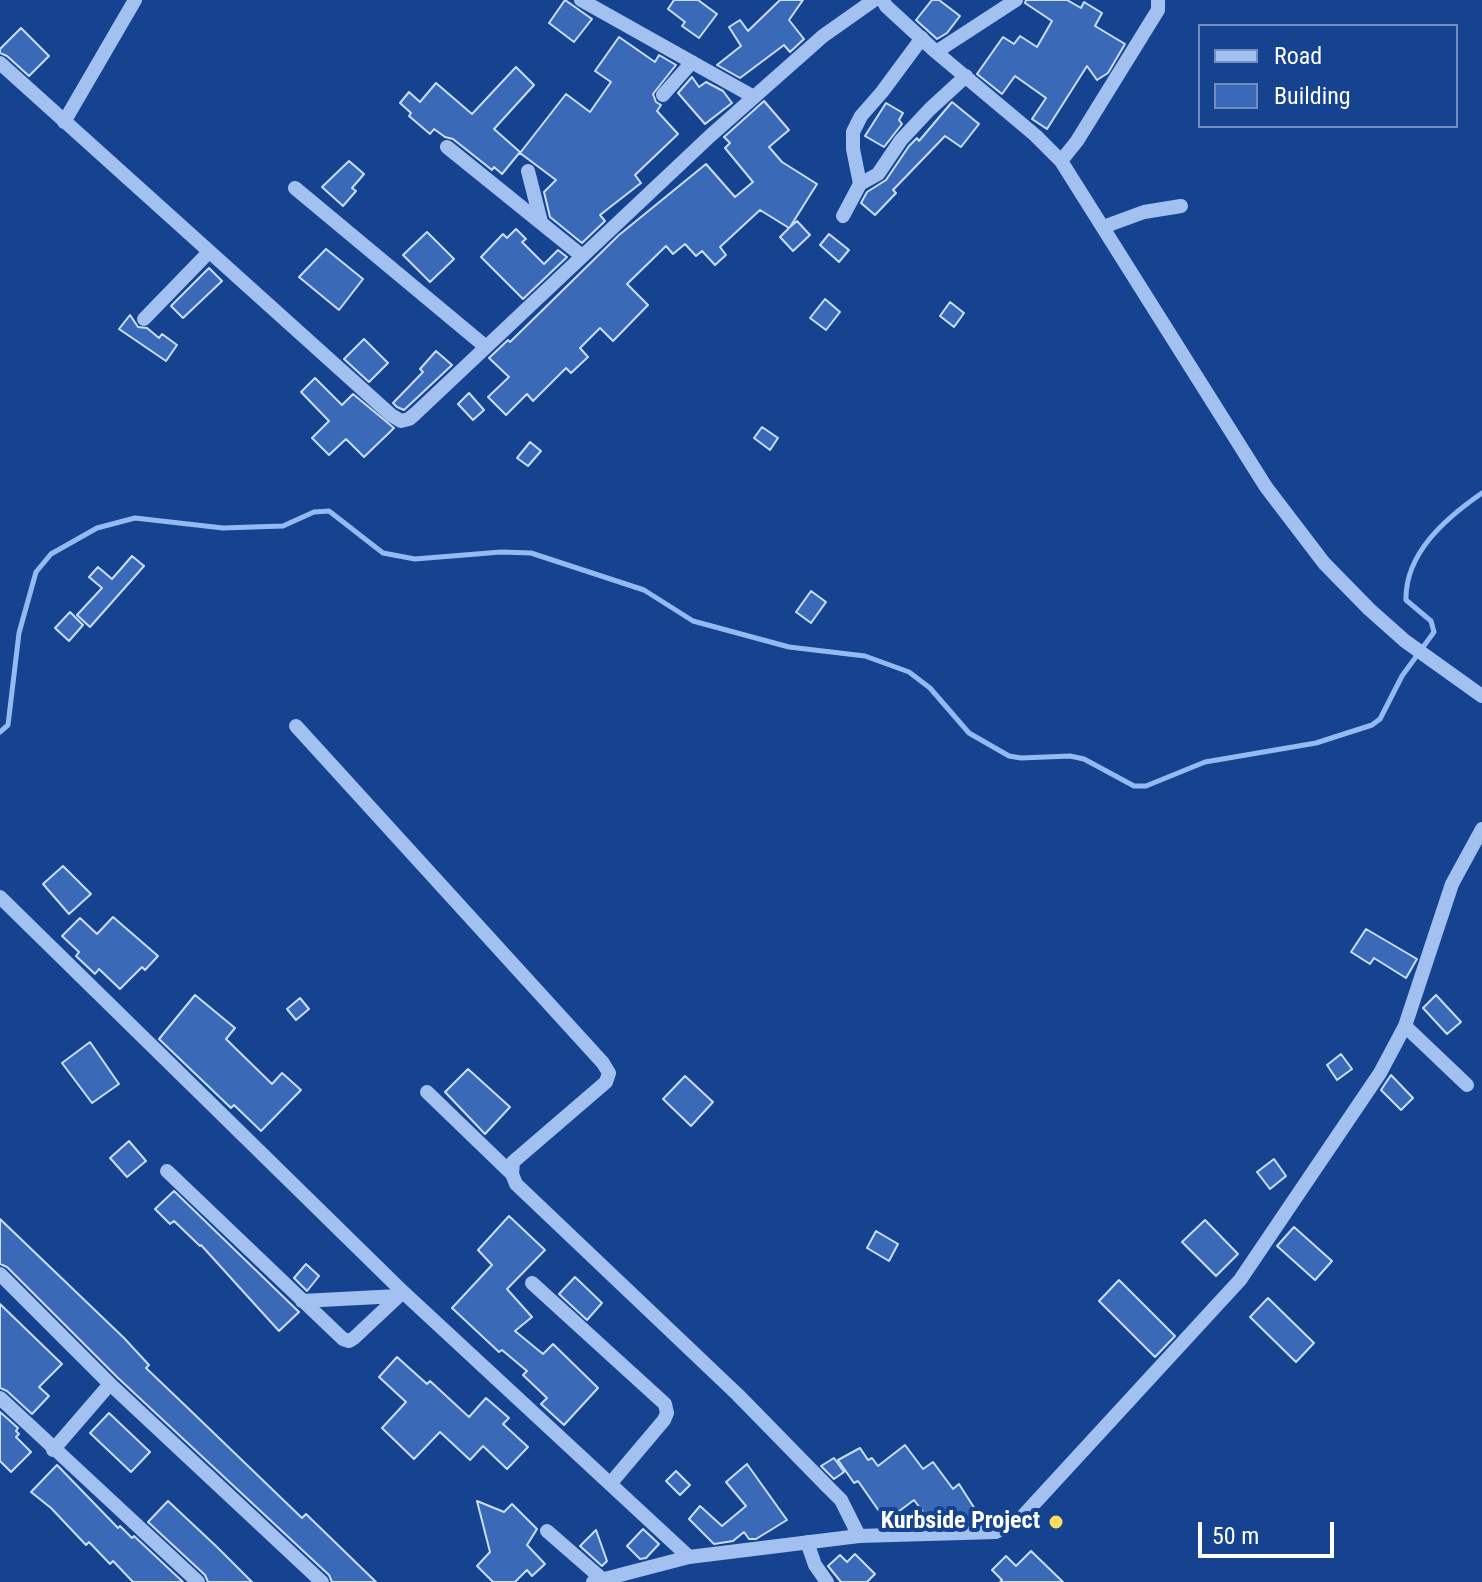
<!DOCTYPE html>
<html>
<head>
<meta charset="utf-8">
<style>
  body { margin:0 }
  #map { position:relative; width:1482px; height:1582px; overflow:hidden; background:#154390; font-family:"Roboto Condensed",sans-serif }
  canvas { display:block }
  .legend { position:absolute; left:1198px; top:24px; width:260px; height:104px; box-sizing:border-box; background:#154390; border:2px solid #738ebc; margin:0; padding:10px 14px; list-style:none; font-size:24px; color:#fff }
  .legend li { display:flex; align-items:center; gap:16px; height:40px }
  .legend b { width:40px; border:2px solid #738ebc }
  .scale { position:absolute; left:1198px; top:1522px; width:136px; height:36px; box-sizing:border-box; border:4px solid #fff; border-top:0; padding-left:10px; font-size:24px; line-height:28px; white-space:nowrap; color:#fff; -webkit-text-stroke:6px #154390; paint-order:stroke }
</style>
</head>
<body>
<div id="map">
<canvas width="1482" height="1582"></canvas>
<ul class="legend">
<li><b style="height:10px;background:#a2c1f0"></b>Road</li>
<li><b style="height:22px;background:#3a6ab7"></b>Building</li>
</ul>
<div class="scale">50 m</div>
</div>
<script>
const g = document.querySelector('canvas').getContext('2d');
g.lineJoin = 'round';
function stroke(path, color, width, dash) {
  g.strokeStyle = color;
  g.lineWidth = width;
  g.lineCap = dash ? 'butt' : 'round';
  g.setLineDash(dash || []);
  g.stroke(path);
}
function fill(path, color) {
  g.fillStyle = color;
  g.fill(path, 'evenodd');
}
function drawText(font, color, halo, rows, align = 'center') {
  g.font = font + ' "Roboto Condensed",sans-serif';
  g.lineWidth = 8;
  g.setLineDash([]);
  g.textBaseline = 'middle';
  g.strokeStyle = halo;
  g.fillStyle = color;
  for (const [text, x, y, turn = 0] of rows) {
    g.save();
    g.translate(x, y);
    g.rotate((+turn || 0) * Math.PI / 180);
    g.textAlign = isNaN(turn) ? turn : align;
    if (halo) g.strokeText(text, 0, 0);
    g.fillText(text, 0, 0);
    g.restore();
  }
}
const stream = new Path2D(`
  M0,732L8,725L19,633L36,572L51,554L97,528L135,518L223,528L283,526L314,512L329,511L383,553L415,559L501,552L531,553L644,590L693,621L789,647L865,656L909,672L930,688L969,733L1009,756L1021,758L1070,756L1084,759L1134,786H1146L1205,762L1316,743L1372,725L1380,719L1402,676L1434,632L1431,621L1406,600C1405,553 1446,518 1482,493`);
const building = new Path2D(`
  M565,0L592,19L574,42L549,23Z
  M674,0H698L717,14L699,38L682,26L685,22L668,9Z
  M780,0H803L789,20L804,39L790,52L784,45L740,78L717,65L741,46L729,27L740,20L748,31Z
  M932,0H939L960,16L947,33L937,39L916,20Z
  M1026,0H1067L1081,8L1084,2L1102,13L1095,26L1125,44L1108,73L1097,80L1087,66L1047,129L1032,119L1046,98L1015,76L1002,94L977,74L1003,37L1014,44L1020,36L1037,47L1052,21L1025,3Z
  M21,28L49,56L29,76L7,56L0,53V49Z
  M619,37L655,62L659,55L676,65L653,94L656,102L661,105L657,111L678,134L635,175L641,183L600,215L605,221L582,243L550,217L544,192L556,180L520,153L566,94L590,112L611,82L595,71Z
  M516,67L534,85L494,129L520,152L502,174L494,167L492,170L453,139L445,137L434,129L430,134L409,116L411,113L400,103L409,92L420,102L436,83L472,114Z
  M692,77L699,87L706,82L723,91L732,103L705,124L678,93Z
  M764,101L789,130L769,147L782,162L817,184L790,227L797,221L810,235L793,251L780,237L789,228L760,210L720,247L726,255L715,265L702,251L696,256L685,244L673,254L666,246L627,284L648,305L613,341L600,328L580,348L588,357L571,373L566,368L533,401L527,394L506,415L488,397L509,377L489,358L508,340L510,342L619,235L706,164L735,197L753,182L725,148L730,143L724,137Z
  M952,102L979,124L961,147L945,136L893,190L896,193L875,215L861,203L867,192L886,180L909,146L917,138L919,141Z
  M886,103L903,113L899,120L902,124L884,147L865,136Z
  M349,161L364,174L352,188L356,191L343,206L322,187Z
  M516,229L526,239L522,242L544,264L558,250L567,257L523,299L481,257L503,234L507,238Z
  M427,232L454,259L430,282L403,255Z
  M829,234L849,250L839,262L820,245Z
  M326,249L363,279L339,310L299,277Z
  M209,268L222,281L183,318L171,306Z
  M825,299L840,312L826,330L810,318Z
  M950,302L964,313L954,327L940,316Z
  M130,315L138,327L147,328L159,338L162,334L177,345L166,361L119,329Z
  M364,339L388,363L369,382L344,359Z
  M436,351L452,365L404,410L397,407L393,403L423,372L420,369Z
  M315,378L342,405L353,394L394,428L364,457L346,439L329,455L312,438L329,421L301,392Z
  M469,393L484,410L473,420L458,404Z
  M762,427L778,438L770,450L754,438Z
  M530,442L541,451L528,466L517,458Z
  M132,556L144,566L90,627L77,615L102,588L89,577L98,567L112,579Z
  M811,591L826,602L811,623L796,612Z
  M70,612L83,625L69,641L55,628Z
  M63,866L91,894L69,914L43,884Z
  M113,917L158,956L145,970L142,967L120,989L99,969L95,974L76,956L79,952L62,936L80,918L97,934Z
  M1366,929L1417,959L1406,978L1374,958L1370,964L1351,952Z
  M195,995L235,1028L226,1039L272,1084L282,1073L301,1090L261,1131L234,1105L231,1108L159,1039Z
  M1436,995L1461,1022L1447,1034L1423,1008Z
  M300,998L309,1009L296,1020L287,1009Z
  M90,1042L119,1084L92,1103L62,1063Z
  M1341,1054L1352,1069L1337,1080L1327,1065Z
  M468,1069L510,1107L485,1134L445,1092Z
  M1391,1075L1413,1098L1401,1110L1381,1090Z
  M685,1076L713,1102L691,1126L663,1099Z
  M129,1141L146,1161L127,1177L110,1158Z
  M1274,1159L1286,1176L1270,1189L1257,1172Z
  M174,1191L299,1312L279,1331L201,1245L200,1246L174,1221L170,1224L155,1209Z
  M509,1216L545,1250L507,1289L532,1317L515,1331L543,1354L553,1344L598,1388L564,1425L541,1404L547,1398L523,1375L527,1371L502,1350L499,1352L452,1308L492,1265L478,1250Z
  M0,1219L124,1338L149,1365L146,1368L192,1412L302,1518L306,1514L376,1582H332L329,1575L117,1377L7,1267L0,1264Z
  M1205,1220L1238,1254L1216,1276L1182,1242Z
  M1294,1227L1332,1261L1315,1280L1277,1246Z
  M876,1231L898,1244L889,1261L867,1248Z
  M306,1264L319,1276L307,1291L294,1278Z
  M575,1277L602,1303L587,1320L559,1294Z
  M1119,1280L1175,1336L1155,1357L1099,1301Z
  M1268,1298L1314,1343L1296,1362L1250,1317Z
  M0,1304L62,1364L39,1387L49,1396L32,1414L7,1391L0,1388Z
  M397,1357L427,1384L430,1381L469,1417L486,1398L509,1418L503,1424L528,1447L507,1469L483,1446L470,1460L440,1432L414,1459L382,1428L406,1402L379,1377Z
  M0,1412L18,1428L16,1431L19,1434L16,1437L31,1452L11,1472L0,1461Z
  M109,1413L150,1452L131,1472L90,1433Z
  M905,1445L923,1469L933,1462L953,1489L959,1484L982,1520L966,1523L963,1518L955,1523L943,1524L939,1518L932,1524L914,1500L886,1521L858,1481L854,1483L838,1460L860,1448L868,1460L872,1458L878,1466Z
  M834,1458L844,1472L834,1479L821,1466Z
  M747,1464L787,1520L756,1539H749L744,1532L733,1541L714,1544L689,1519L700,1506L722,1526L746,1506L726,1482Z
  M57,1465L118,1528L120,1526L132,1538L134,1536L183,1582H133L113,1561L110,1564L89,1542L86,1545L51,1508L31,1492Z
  M676,1471L690,1485L680,1495L666,1481Z
  M168,1501L217,1547L252,1582H208L205,1575L148,1522Z
  M477,1501L504,1512L512,1504L537,1529L527,1545L545,1564L532,1576L527,1570L515,1582H493L477,1566L490,1552Z
  M643,1529L659,1544L646,1558L640,1559L627,1546Z
  M596,1530L607,1561L602,1566L580,1546Z
  M1031,1551L1063,1582H1000L1002,1580L992,1570L1006,1556L1016,1566Z
  M855,1554L875,1574L867,1582H841L828,1566L840,1555L847,1562Z`);
const minor = new Path2D(`
  M581,0L754,97
  M883,0L886,6L936,52L1035,135L1061,161L1266,487L1324,563L1369,609L1405,641L1482,696
  M936,52L1016,0
  M0,63L391,415L401,421L409,419L415,414L710,136L823,36L874,0
  M663,95L692,62
  M64,122L135,0
  M447,147L582,256
  M1061,161L1077,141L1158,10V0
  M528,171L541,222
  M860,184L853,149V132L861,116L882,92L922,38
  M295,188L486,347
  M843,216L860,184L878,174L901,140L930,109L966,76
  M1103,227L1144,212L1181,206
  M144,319L209,252
  M296,726L603,1063L609,1073L606,1082L513,1162L512,1174L516,1184L738,1395L826,1485L841,1500L859,1536
  M0,897L403,1292L689,1557
  M1405,1026L1467,1085
  M427,1092L512,1174
  M167,1171L343,1339L349,1341L354,1338L403,1292
  M0,1274L110,1384
  M532,1283L665,1404L667,1413L664,1420L610,1484
  M302,1301L398,1296
  M0,1398L198,1582
  M53,1450L110,1384L322,1582
  M547,1531L601,1578
  M807,1542L815,1565L827,1582
  M593,1582L689,1557L859,1536L996,1532L1021,1518L1240,1280L1380,1073L1405,1026L1452,884L1482,829`);
const markers = [
  [1056,1522,8,"#ffdc62"]
];
const poiNames = [
  ["Kurbside Project",1040,1522]
];
stroke(stream, '#94baf3', 5);
fill(building, '#3a6ab7');
stroke(building, '#c9ddfc', 2);
stroke(minor, '#a2c1f0', 14);
for (const [x, y, r, color] of markers) {
  const dot = new Path2D();
  dot.arc(x, y, r, 0, 2 * Math.PI);
  g.fillStyle = color;
  g.fill(dot);
  stroke(dot, '#154390', 3);
}
drawText('bold 24px', '#fff', '#154390', poiNames, 'right');
</script>
</body>
</html>
